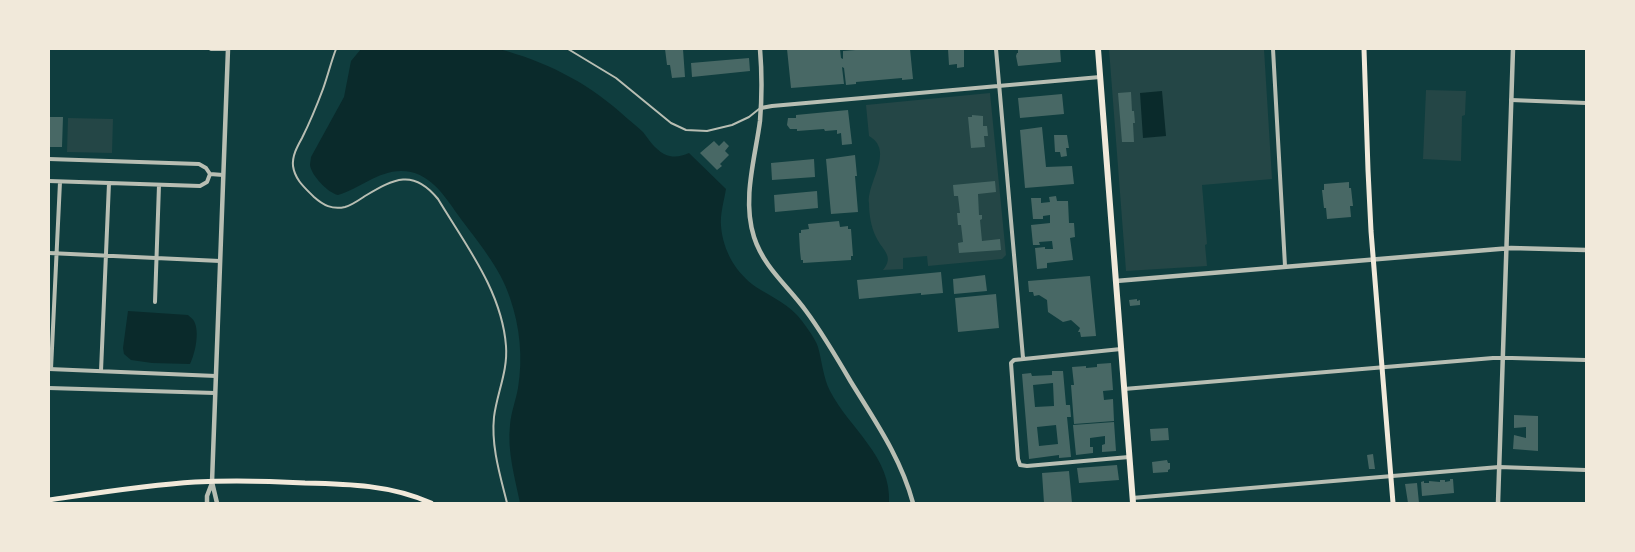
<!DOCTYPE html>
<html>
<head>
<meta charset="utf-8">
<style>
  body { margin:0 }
  #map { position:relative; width:1635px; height:552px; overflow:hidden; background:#0f3d3e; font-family:"Asap Condensed",sans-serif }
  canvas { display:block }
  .frame { position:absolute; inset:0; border:50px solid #f1e9da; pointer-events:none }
</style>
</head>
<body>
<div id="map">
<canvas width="1635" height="552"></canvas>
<div class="frame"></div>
</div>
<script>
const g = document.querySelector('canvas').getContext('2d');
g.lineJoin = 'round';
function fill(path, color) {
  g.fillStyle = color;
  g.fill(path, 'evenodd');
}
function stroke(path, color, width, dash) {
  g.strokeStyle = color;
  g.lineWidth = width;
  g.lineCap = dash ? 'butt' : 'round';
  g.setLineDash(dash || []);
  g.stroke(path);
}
const green = new Path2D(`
  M1109,49H1264L1272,179L1202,185L1207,244L1205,245L1207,266L1126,271Z
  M1426,90L1466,91L1465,115L1462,116L1461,161L1423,159Z
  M990,93L1006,255L1002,259L928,266L927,256L903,258V269L883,270C895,256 882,250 876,237C871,227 869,214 869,203C867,182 895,151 869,136L866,105Z
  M68,118L113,119L112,153L67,152Z`);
const water = new Path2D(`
  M361,49H499C544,61 585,81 620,112C627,119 636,125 643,132C649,140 655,149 664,154C673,158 680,157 689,153L726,189C724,201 720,214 721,226C723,251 736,273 756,287C772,297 790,305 802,321C807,328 815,338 818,347C822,361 823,377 830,391C849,428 892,457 889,503H520C515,478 507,451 510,425C511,412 516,400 518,388C523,358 520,327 510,298C500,267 477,241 458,215C444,195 429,171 401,171C378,171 359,189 338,195C328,193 311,175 310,165C310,163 311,159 311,157L344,97L351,61Z
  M1162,91L1166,136L1143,138L1140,93Z
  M128,311L188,315C190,317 193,319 194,321C200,332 195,354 190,364L152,363L131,360L124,354L123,348Z`);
const building = new Path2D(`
  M665,49H683L685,77L672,78L670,65H667Z
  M787,49H840L841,58L843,59V51L868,49H910L913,79L902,80V78L856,82V84L846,85L844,68L842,67L844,84H842L791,88Z
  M948,49H964V67L957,68V64L949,65Z
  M1018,49H1060L1061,62L1018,66L1016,56L1017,53H1018Z
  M749,58L750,71L692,77L691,63Z
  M1131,92L1132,111H1134L1135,123H1133L1134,142H1122L1118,93Z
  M1062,94L1064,114L1020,118L1018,98Z
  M848,110L852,144L842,145L841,133L837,134V130L825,131L824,129L797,131V129H790L787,125L788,118H796V115Z
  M972,115L983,116V126H987L988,136H984L985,147L971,148L968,117H972Z
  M49,117H63L62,147H49Z
  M1042,127L1046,167L1072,166L1074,184L1025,188L1020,130Z
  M1054,135H1067L1069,148H1066L1067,156L1061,157L1060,152H1055Z
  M714,141L719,146L724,141L729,146L725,151L729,155L720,164L722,166L717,170L700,153Z
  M855,155L857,176H855L858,212L831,214L826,159Z
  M814,159L815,177L772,180L771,163Z
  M995,181L996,192L978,194L979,215H982V219L980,220L982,241L1000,239L1001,250L959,253L958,243L963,242L961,225H958L957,213H960L958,196H954L953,185Z
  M1349,182V188H1351L1353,206H1350L1351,217L1327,219L1326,208H1324L1322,190H1324V184Z
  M817,191L818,208L775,212L774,195Z
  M1056,196L1057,201H1068L1069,223H1074L1075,237L1070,238L1073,260L1047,263V268L1037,269L1035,248L1045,247V249H1053L1052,241L1039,242L1040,245H1033L1031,225L1050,223V215L1043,216V219H1033L1031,198H1041V203L1050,202L1049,197Z
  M839,221L840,227L848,226V229H851L853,256H851V260L803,263V260H801L800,251L799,233H801V230L809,229L808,224Z
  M941,272L943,293L921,295V293L859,299L857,280Z
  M985,275L987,291L954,294L953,279Z
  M1090,276L1096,336L1081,337L1080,332H1078L1080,328L1071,320L1063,322L1048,312L1047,300L1039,295L1034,296L1033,292H1029L1028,281Z
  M996,294L999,328L958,332L955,298Z
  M1137,299V301L1140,300V305L1130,306L1129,300Z
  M1111,363L1113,390L1103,391L1104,400L1113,399L1114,421L1074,424L1071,385H1074L1072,367L1086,366V368L1097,367V364Z
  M1052,371H1063L1066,405H1070L1071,417H1067L1071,457L1059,458V455L1029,459L1022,374L1031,373L1032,376L1052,375ZM1053,383L1054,406L1035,407L1033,385ZM1056,425L1058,444L1039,446L1037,427Z
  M1514,415L1538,416V451L1513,449L1514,435L1526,438V427L1514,428Z
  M1114,422L1116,451L1102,452V445L1105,444V436L1090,438V447H1093V453L1076,455L1073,425Z
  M1168,428L1169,440L1151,441L1150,429Z
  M1373,454L1375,469H1369L1367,455Z
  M1167,460L1168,463H1170V469L1168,470V472L1153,473L1152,462Z
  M1117,465L1119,480L1079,483L1077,468Z
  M1069,471L1072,503H1044L1042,473Z
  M1450,479H1453L1454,493L1422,496L1421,482L1424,481V483H1429V481L1440,482V480H1445V482L1450,481Z
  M1417,483L1419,503H1408L1405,484Z`);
const service = new Path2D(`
  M336,49C331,62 328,75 323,89C317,105 310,122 302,138C297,147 292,156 293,166C295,180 305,188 314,197C323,205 332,210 345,207C352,205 359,200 365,196C394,179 413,168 438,199C465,244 502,291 506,346C508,371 497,393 494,417C491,446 500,475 507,503
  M568,49L616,78L671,123L686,130L707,131L732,125L749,117L759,109`);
const minor = new Path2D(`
  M211,49H228
  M996,49L1023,358
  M1273,49L1285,266
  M1511,100L1586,103
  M761,108L772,106L1100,77
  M49,159L199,164L206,168L210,174
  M210,174L223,175
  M49,181L200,186L207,182L210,174
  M49,253L220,261
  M155,302L159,185
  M1121,349L1014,360L1011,363L1018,459L1020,465L1027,466L1129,457
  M49,369L216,376
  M51,369L60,182
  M101,371L109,183
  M49,388L215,393
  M1124,389L1493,358H1512L1586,360
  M1132,498L1499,467L1586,470`);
const tertiary = new Path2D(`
  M760,49C762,73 762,97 760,121C755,159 742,199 754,237C764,268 788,286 806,311C823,334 837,358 851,382C875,421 901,458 913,503
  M1116,281L1511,248L1586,250
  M207,503V496L212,483
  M217,503L212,482L228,49
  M1498,503L1513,49`);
const secondary = new Path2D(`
  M1364,49L1368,170L1371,231L1393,503
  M49,500C97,493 146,485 195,482C232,480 269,481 305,483C349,484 391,485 431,503`);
const trunk = new Path2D(`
  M1098,49L1133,503`);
fill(green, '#244646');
fill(water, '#0a2a2b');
fill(building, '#486865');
stroke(service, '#b8beb3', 2);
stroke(minor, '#b8beb3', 4);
stroke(tertiary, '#b8beb3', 4.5);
stroke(secondary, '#f1e9da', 5);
stroke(trunk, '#f1e9da', 6);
</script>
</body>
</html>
